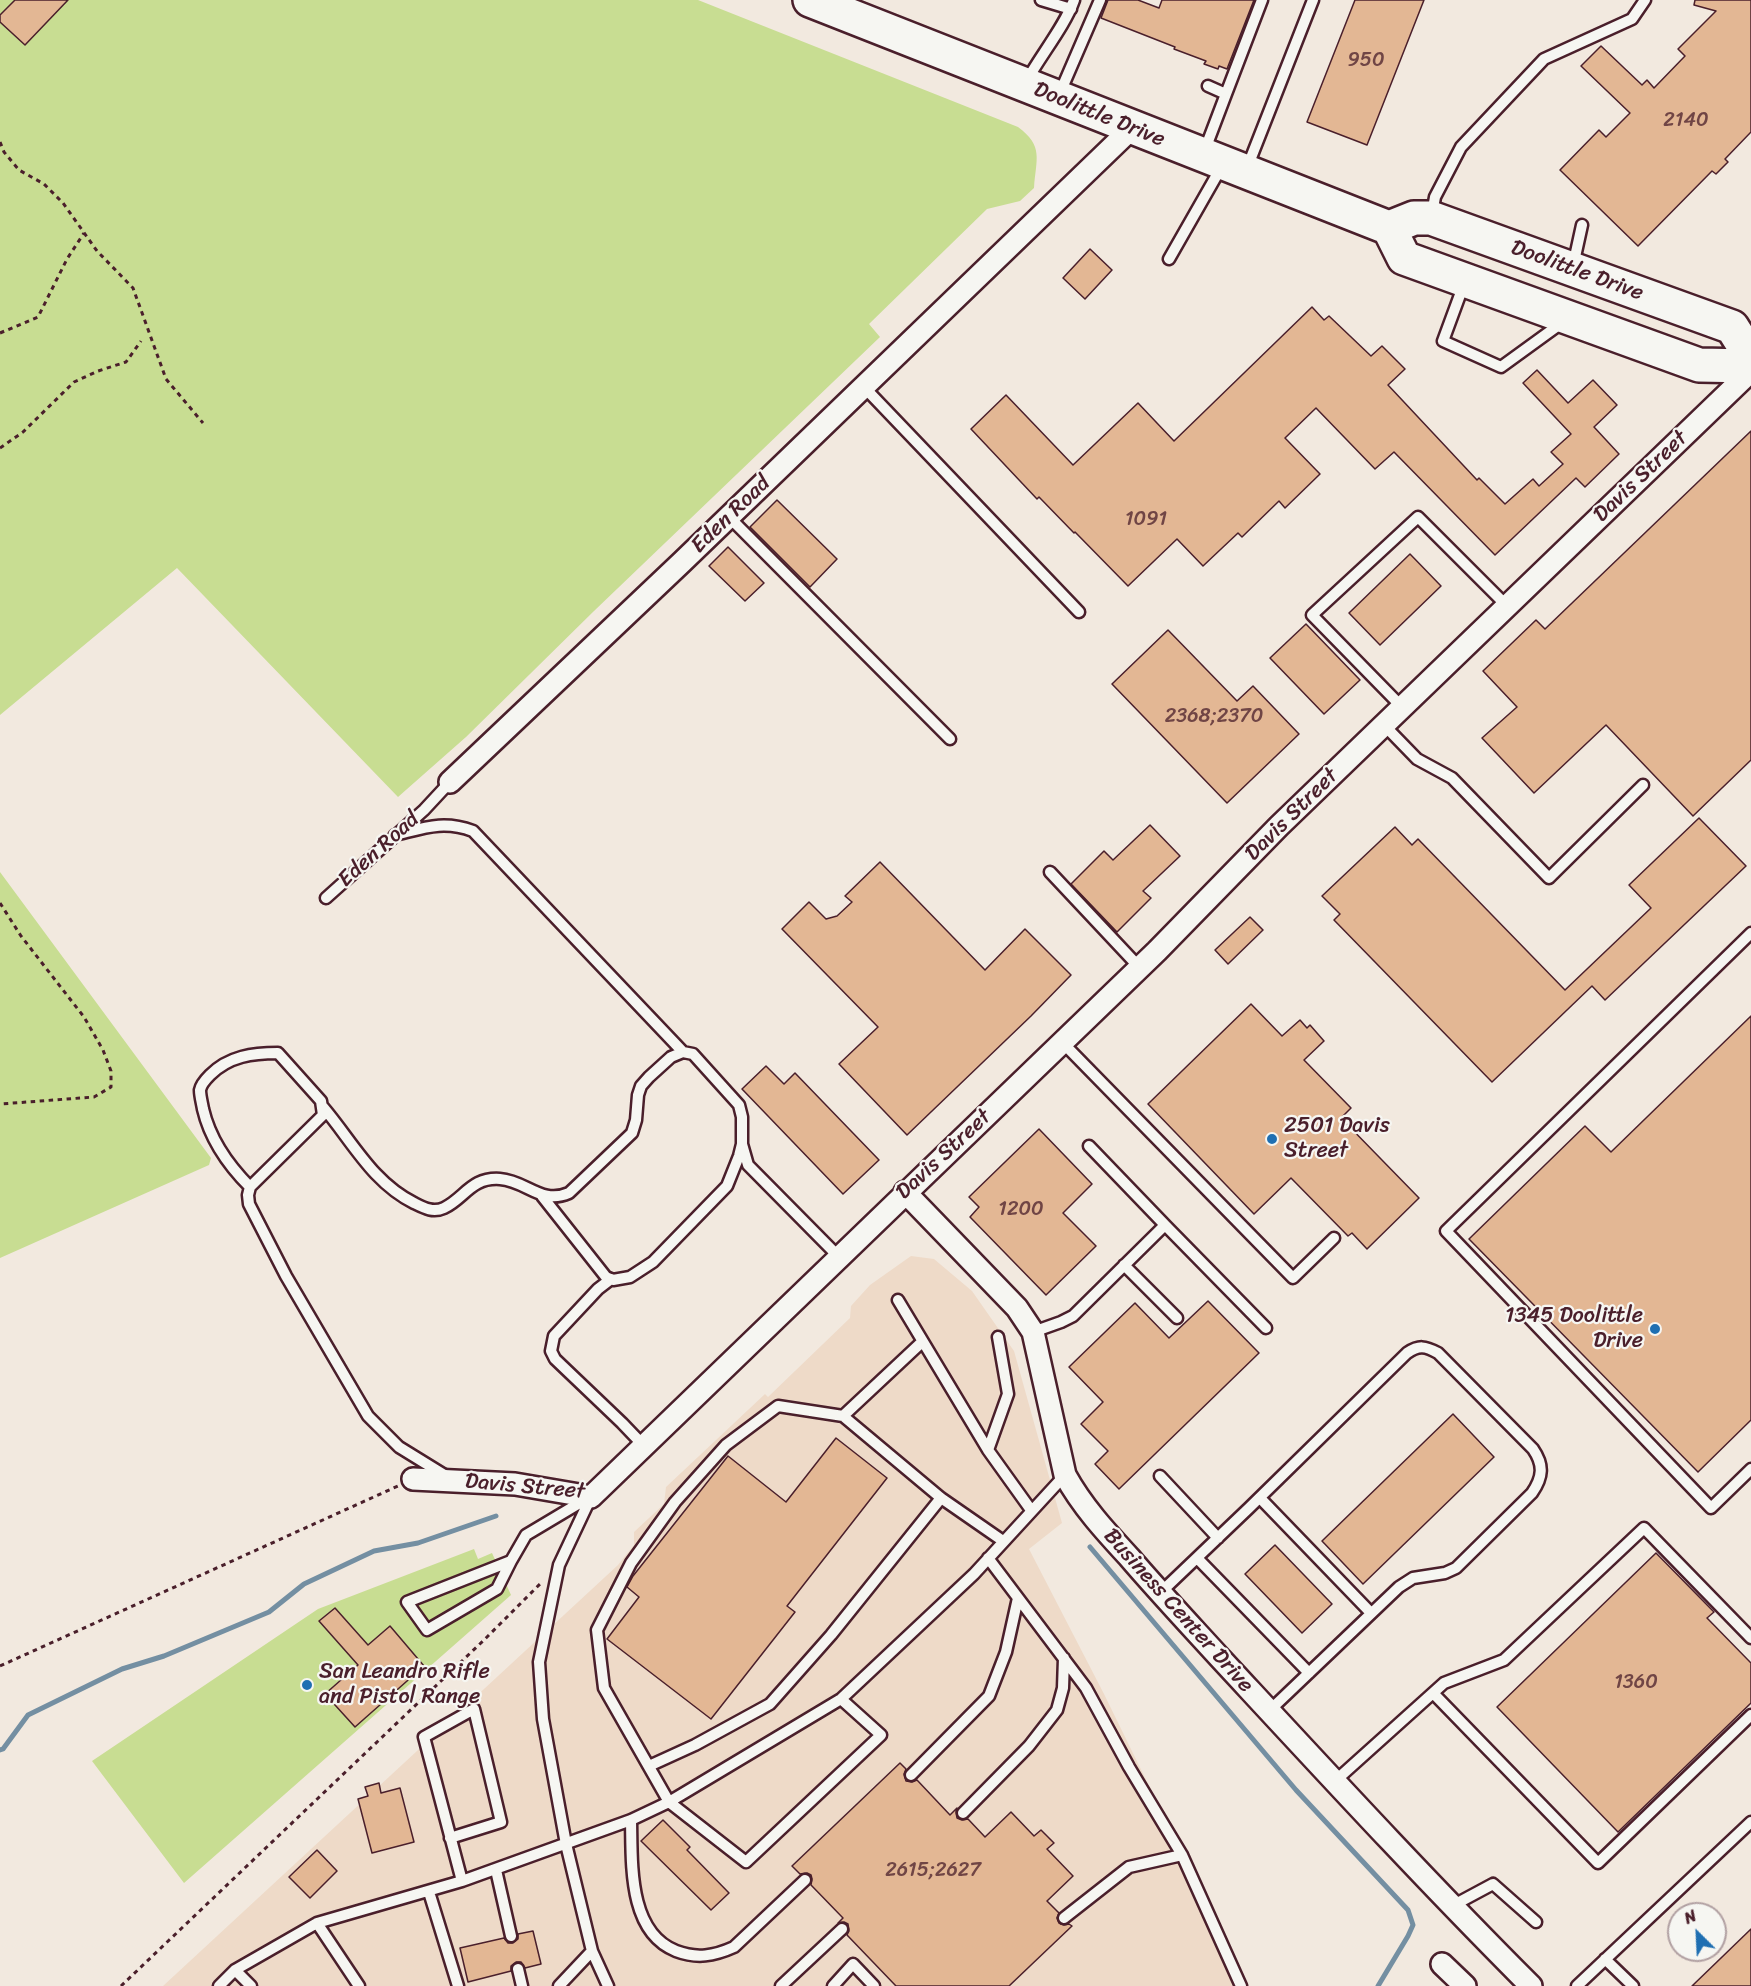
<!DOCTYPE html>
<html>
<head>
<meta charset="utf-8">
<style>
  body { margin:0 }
  #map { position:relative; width:1751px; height:1986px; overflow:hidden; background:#f2e9df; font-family:Sriracha,sans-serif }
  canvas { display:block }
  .north { position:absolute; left:1667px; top:1902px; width:60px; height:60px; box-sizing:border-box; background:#f6f6f2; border:2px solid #b1a0a2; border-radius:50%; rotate:336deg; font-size:16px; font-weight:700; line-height:24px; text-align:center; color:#4a1f2b }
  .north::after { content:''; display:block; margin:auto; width:21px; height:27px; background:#1f6fb2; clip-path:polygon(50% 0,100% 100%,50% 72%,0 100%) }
</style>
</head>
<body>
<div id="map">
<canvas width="1751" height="1986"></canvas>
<div class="north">N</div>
</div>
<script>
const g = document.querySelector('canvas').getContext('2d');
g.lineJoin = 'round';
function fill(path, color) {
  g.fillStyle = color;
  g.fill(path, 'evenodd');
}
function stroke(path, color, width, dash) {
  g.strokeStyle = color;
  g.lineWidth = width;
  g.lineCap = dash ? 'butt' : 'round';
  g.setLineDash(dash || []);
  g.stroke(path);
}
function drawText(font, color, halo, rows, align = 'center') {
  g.font = font + ' Sriracha,sans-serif';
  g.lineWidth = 4.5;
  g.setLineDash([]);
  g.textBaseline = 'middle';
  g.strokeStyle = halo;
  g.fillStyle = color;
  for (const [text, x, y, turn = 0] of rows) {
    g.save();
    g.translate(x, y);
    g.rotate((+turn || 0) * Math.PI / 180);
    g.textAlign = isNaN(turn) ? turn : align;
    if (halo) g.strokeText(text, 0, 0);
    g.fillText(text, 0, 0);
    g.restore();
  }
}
const built = new Path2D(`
  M911,1256L934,1259L972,1291L1014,1351L1062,1523L1029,1549L1104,1694L1247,1986H163L618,1565L634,1545V1532L664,1504L666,1487L765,1394L768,1397L850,1318L851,1306L870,1285Z`);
const green = new Path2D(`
  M0,0H698L1018,127C1044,146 1036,159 1034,188L1020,201L987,209L869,324L880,337L594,611L466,737L398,797L177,568L0,715Z
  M0,872L211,1158L209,1165L0,1258Z
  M474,1549L478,1559L492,1553L511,1595L184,1883L92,1761L318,1609Z`);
const stream = new Path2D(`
  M1090,1547L1296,1790L1408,1910L1413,1925L1408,1936L1378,1986
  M0,1750L3,1749L28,1715L122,1669L164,1656L269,1612L304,1584L374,1551L418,1543L496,1516`);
const building = new Path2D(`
  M15,0H68L25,45L0,22V15Z
  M1108,0H1138L1159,8L1162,0H1254L1227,69L1219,66L1218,69L1204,64L1206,61L1174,49L1175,47L1101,18Z
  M1355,0H1424L1367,145L1307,122Z
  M1695,0H1751V132L1725,159L1728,162L1716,174L1712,171L1638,246L1560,170L1599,130L1606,137L1630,113L1581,66L1601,46L1642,85L1647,80L1654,88L1685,56L1678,49L1716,11L1694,5Z
  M1090,249L1112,270L1085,299L1063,278Z
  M1312,307L1324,320L1329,316L1371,356L1382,346L1405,369L1388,385L1477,480L1479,478L1505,504L1533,479L1539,486L1563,464L1551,452L1571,434L1523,383L1537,370L1568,403L1593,380L1617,405L1594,427L1619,454L1585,487L1576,478L1495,555L1394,452L1375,469L1316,408L1285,438L1320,474L1285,508L1279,501L1242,537L1238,533L1203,566L1177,539L1128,586L1075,532L1074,533L1039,497L1037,499L971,429L1006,395L1073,465L1138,403L1174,441Z
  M1751,431V760L1693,816L1606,725L1534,793L1482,738L1517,707L1483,671L1536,620L1545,629Z
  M777,500L837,559L810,587L750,527Z
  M728,547L764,583L745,601L709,566Z
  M1410,554L1441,586L1380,645L1349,613Z
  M1306,624L1360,680L1324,714L1270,658Z
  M1168,630L1237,701L1253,686L1299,734L1227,803L1112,684Z
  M1699,818L1746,866L1605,1000L1592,986L1492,1082L1334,920L1340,914L1322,896L1395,827L1412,845L1418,839L1565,990L1651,908L1629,885Z
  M1150,825L1180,856L1143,891L1151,898L1117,932L1071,884L1104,851L1113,860Z
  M880,862L985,970L1025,929L1071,975L1031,1016L907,1135L839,1064L878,1027L782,929L809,902L826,919L837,916L852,902L845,896Z
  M1250,917L1263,930L1228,964L1215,950Z
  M1251,1004L1282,1036L1300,1020L1307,1028L1310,1025L1324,1041L1304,1060L1351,1108L1341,1118L1419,1198L1367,1249L1352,1233L1348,1236L1291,1178L1254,1214L1148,1104Z
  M1751,1016V1420L1698,1472L1469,1239L1585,1126L1611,1152Z
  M766,1066L784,1084L795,1073L879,1160L843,1194L742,1089Z
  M1039,1129L1092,1184L1063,1213L1096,1246L1046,1295L970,1217L979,1207L969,1197Z
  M1208,1301L1259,1353L1119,1489L1095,1464L1108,1451L1081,1424L1103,1402L1069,1367L1135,1303L1169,1338Z
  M1453,1414L1494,1457L1363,1584L1322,1541Z
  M836,1438L887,1478L787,1606L795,1612L711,1719L607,1639L639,1597L627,1587L633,1576L728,1456L786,1502Z
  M1275,1545L1332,1604L1302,1633L1245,1574Z
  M1656,1553L1714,1612L1707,1618L1751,1663V1703L1618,1832L1497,1707Z
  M335,1608L368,1645L390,1626L424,1666L355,1727L325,1694L358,1665L319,1621Z
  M900,1763L906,1769L904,1774L906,1781L912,1782L917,1780L950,1815L957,1808L956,1812L957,1818L962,1820L968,1819L985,1837L1011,1812L1034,1836L1041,1830L1054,1843L1047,1849L1073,1876L1047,1901L1059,1913L1057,1918L1059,1923L1064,1925L1069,1924L1072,1926L1009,1986H896L847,1935L849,1931L848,1924L844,1922L838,1923L843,1918L811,1885L812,1879L811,1875L807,1873L800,1874L792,1866Z
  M379,1783L381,1793L400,1788L414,1842L372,1853L358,1799L368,1796L365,1787Z
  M663,1820L690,1847L687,1850L729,1893L711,1910L641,1841Z
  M317,1850L337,1871L310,1898L289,1877Z
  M1751,1929V1986H1692Z
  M533,1931L541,1964L525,1968L521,1962H516L511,1966V1971L468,1982L460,1948L504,1938L508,1943H513L518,1939V1934Z`);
const path = new Path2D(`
  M0,142L4,152L19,170L44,184L63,203L97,251L133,288L166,379L203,423
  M0,333L38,317L67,259L84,233
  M0,448L23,432L74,382L98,371L126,362L141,341
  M0,903L21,936L84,1017L103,1050L111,1071V1087L94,1097L0,1104
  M0,1666L398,1486
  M121,1986L484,1640L540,1584`);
const lane = new Path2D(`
  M1041,0L1071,9
  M1026,82C1040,56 1065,26 1074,0
  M1226,94L1262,0
  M1059,95L1100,0
  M1204,152L1226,94L1208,86
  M1247,168L1313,0
  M1432,214L1435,197L1461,147L1544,59L1632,19L1645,0
  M1169,259L1222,166
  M1573,266L1582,225
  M1464,284L1443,341L1501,367L1563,322
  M864,387L1079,612
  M729,517L950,739
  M1402,707L1312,615L1418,517L1508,607
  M1384,725L1417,759L1452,778L1549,878L1643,785
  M395,835C424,828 443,820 473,831L683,1052
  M1050,872L1140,968
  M326,898L424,810L450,782
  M1751,933L1446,1231L1711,1508L1751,1469
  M1062,1042L1293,1278L1334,1238
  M323,1107C352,1141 372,1182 414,1203C424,1208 433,1213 444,1208C465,1198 471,1177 500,1179C527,1181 541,1205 569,1193L632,1133L636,1120L638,1095L641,1086L649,1077L671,1057L683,1052L693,1054L739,1105L742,1117V1144L739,1156L727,1186L653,1262L630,1277L613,1280L606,1277L542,1196
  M742,1144L748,1165L838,1256
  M1089,1146L1165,1225
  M250,1187C228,1165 210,1139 203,1109C202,1103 200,1096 200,1090C201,1084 206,1079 210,1075C229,1056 253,1053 278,1053L321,1101L323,1115L250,1187L248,1195L249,1204L286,1276L368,1416L399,1447L446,1476
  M1124,1265L1177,1318
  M611,1279L598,1289L554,1336L551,1351L555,1359L622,1423L644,1446
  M898,1300L988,1450L1031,1510
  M1033,1332L1061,1322L1073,1316L1165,1225L1266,1328
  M843,1416L941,1498L1003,1541
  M988,1450L1008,1394L998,1337
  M1160,1476L1218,1538
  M591,1497L559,1565L539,1662L543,1719L566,1844L592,1951L608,1986
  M1260,1498L1371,1613
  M988,1558L1086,1688L1129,1767L1182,1855L1241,1986
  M1197,1558L1309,1673
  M511,1561L497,1589L427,1630L407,1602L511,1561L526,1535L588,1498
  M1160,1593L1249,1508L1407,1353C1419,1345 1425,1346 1438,1353L1533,1449C1544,1465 1543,1477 1532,1493L1456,1568L1445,1573L1413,1578L1399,1587L1269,1711
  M1433,1693L1598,1863L1751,1715
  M841,1699L881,1735L746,1862L669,1802L604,1688L597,1630L631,1563L675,1502L726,1445L778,1406L843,1416L922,1342
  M649,1766L695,1745L770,1704L831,1635L941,1498
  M911,1775L989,1696L1006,1652L1018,1598
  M1334,1782L1444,1683L1504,1660L1644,1528L1751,1638
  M963,1813L1029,1746L1057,1710L1063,1688L1064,1658
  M631,1820C632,1864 628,1932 676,1951C697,1959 714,1956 734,1947L805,1880
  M450,1838L501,1822L474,1709L424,1737L462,1881L631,1820L669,1802L841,1699L974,1574L1065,1475
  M496,1870L511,1936
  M429,1892L458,1986
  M1452,1906L1493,1884L1536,1922
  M1064,1918L1129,1867L1182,1855
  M317,1923L359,1986
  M1605,1959L1633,1986
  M518,1969L522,1986
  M235,1970L251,1986
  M219,1986L235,1970L317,1923L462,1881
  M559,1986L592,1951
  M781,1986L842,1929
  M833,1986L853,1964L874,1986
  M1577,1986L1751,1822`);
const street = new Path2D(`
  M450,782L682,562L1132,128
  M905,1192L1017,1308L1033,1332L1065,1475C1082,1506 1105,1531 1129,1557C1159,1592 1190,1625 1221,1659C1323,1769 1425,1880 1531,1986
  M413,1479L515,1484L591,1497L1157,951L1279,826L1751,371
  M1442,1964L1465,1986`);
const primary = new Path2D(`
  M810,0L1389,228L1404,258L1699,365L1751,366
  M1389,228L1414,218H1431L1732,327L1751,357`);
const markers = [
  [1272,1139,6,"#1f6fb2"],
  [1655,1329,6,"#1f6fb2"],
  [307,1685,6,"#1f6fb2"]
];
const numberNames = [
  ["950",1366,61],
  ["2140",1686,121],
  ["1091",1146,520],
  ["2368;2370",1214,717],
  ["1200",1021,1210],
  ["1360",1636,1683],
  ["2615;2627",933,1871]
];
const streetNames = [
  ["Doolittle Drive",1099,115,22],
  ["Doolittle Drive",1577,271,20],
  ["Davis Street",1641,477,-44],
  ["Eden Road",731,515,-44],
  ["Davis Street",1292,815,-45],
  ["Eden Road",379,850,-42],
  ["Davis Street",944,1155,-43],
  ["Davis Street",525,1487,5],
  ["Business Center Drive",1178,1611,48]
];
const poiNames = [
  ["2501 Davis",1284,1126],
  ["Street",1284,1151],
  ["1345 Doolittle",1643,1316,"right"],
  ["Drive",1643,1341,"right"],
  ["San Leandro Rifle",319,1672],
  ["and Pistol Range",319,1697]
];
fill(built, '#eedac8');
fill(green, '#c8dd92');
stroke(stream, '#748fa2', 5);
fill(building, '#e3b794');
stroke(building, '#4a1f2b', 1.5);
stroke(lane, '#4a1f2b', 15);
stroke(street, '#4a1f2b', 26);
stroke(primary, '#4a1f2b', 38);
stroke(path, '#4a1f2b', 3, [4.5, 4.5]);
stroke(lane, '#f6f6f2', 10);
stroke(street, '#f6f6f2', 21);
stroke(primary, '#f6f6f2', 33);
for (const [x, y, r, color] of markers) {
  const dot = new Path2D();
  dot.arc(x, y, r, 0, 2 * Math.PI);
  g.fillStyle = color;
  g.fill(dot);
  stroke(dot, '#f6f6f2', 2);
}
drawText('20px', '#704545', null, numberNames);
drawText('22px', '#4a1f2b', '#f6f6f2', streetNames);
drawText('22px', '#4a1f2b', '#f6f6f2', poiNames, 'left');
</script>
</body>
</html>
